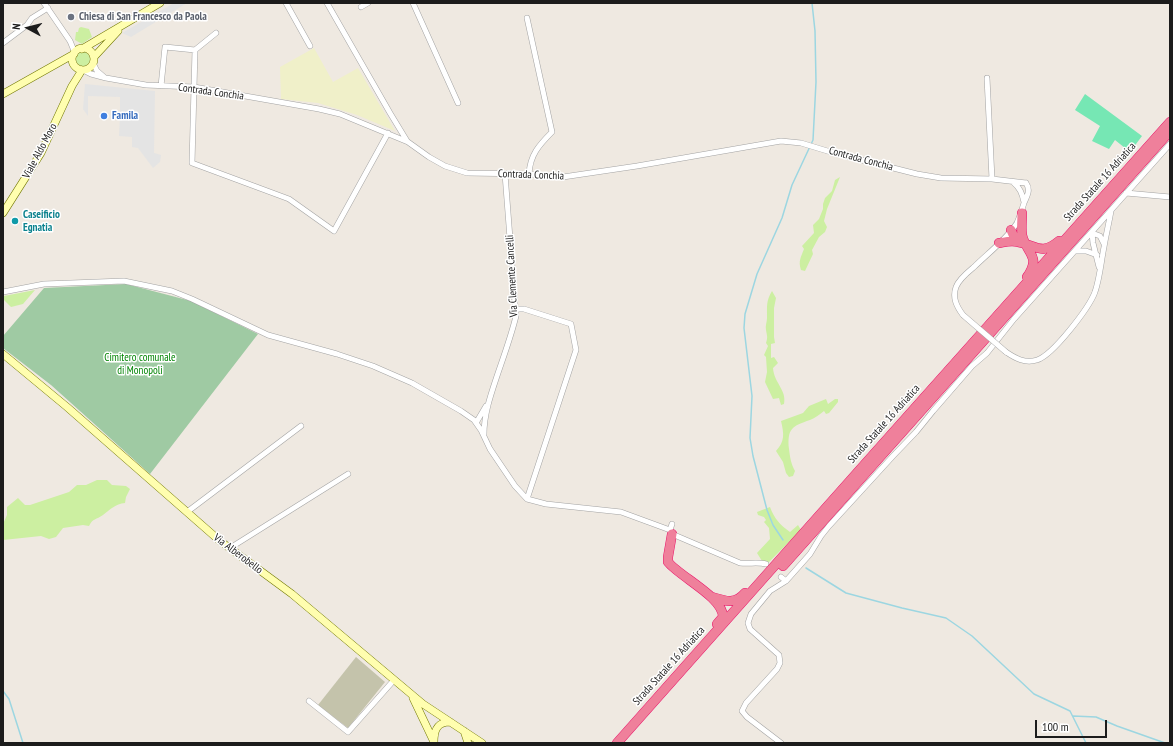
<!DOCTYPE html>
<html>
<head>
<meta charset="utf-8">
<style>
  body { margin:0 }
  #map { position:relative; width:1173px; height:746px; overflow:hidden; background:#efe9e1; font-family:"PT Sans Narrow",sans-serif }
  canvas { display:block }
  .frame { position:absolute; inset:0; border:4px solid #1c1c1c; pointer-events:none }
  .north { position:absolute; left:8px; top:8px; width:40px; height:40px; -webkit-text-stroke:3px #fff; paint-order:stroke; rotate:277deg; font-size:11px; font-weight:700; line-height:16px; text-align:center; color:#1c1c1c }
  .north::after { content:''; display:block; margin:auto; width:14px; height:18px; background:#1c1c1c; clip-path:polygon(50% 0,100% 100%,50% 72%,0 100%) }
  .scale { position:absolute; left:1035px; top:720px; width:72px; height:18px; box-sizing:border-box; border:2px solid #1c1c1c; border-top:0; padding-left:5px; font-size:12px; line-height:14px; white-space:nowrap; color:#1c1c1c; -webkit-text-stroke:3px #fff; paint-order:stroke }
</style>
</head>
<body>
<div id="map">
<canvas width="1173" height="746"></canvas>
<div class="frame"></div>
<div class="north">N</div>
<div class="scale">100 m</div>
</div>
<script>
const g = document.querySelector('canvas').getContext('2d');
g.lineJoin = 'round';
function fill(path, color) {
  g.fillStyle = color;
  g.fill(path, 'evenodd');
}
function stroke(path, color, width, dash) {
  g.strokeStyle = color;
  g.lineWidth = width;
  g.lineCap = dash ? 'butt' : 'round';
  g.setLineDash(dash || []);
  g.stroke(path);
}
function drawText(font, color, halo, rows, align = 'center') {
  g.font = font + ' "PT Sans Narrow",sans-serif';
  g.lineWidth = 3;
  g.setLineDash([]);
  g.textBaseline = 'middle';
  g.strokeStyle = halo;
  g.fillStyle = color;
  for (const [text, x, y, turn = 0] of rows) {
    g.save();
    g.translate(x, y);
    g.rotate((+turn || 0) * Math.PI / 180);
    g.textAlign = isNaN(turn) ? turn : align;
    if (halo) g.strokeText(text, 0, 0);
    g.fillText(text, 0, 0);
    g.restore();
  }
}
const construction = new Path2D(`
  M356,657L385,682L348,728L318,705Z`);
const farmland = new Path2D(`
  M314,48L333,82L358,68L395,131L357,115L318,103L281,99L280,67Z`);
const grass = new Path2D(`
  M81,27L89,29L92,37L82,44L75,40L76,32H78L79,28Z
  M76 59a7 7 0 1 1 14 0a7 7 0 1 1-14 0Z
  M840,177L827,209L824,221L827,227L825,232L819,237L812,250L813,254L805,271L801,270C798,261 801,257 804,249L802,246L814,233L813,225L819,219L823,209V204L825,198L832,191L835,180Z
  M35,290L23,304L11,307L4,300V296Z
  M772,291L776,298L774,308V337L775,343L771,344V358L774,357L778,363L773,368C774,383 787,390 784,404L781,405L779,398L773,399L765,382L767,372L766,357L764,355L768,346L766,343C768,337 767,336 766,330C765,326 767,322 767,318C767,306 766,301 772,291Z
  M826,399L828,404L835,399H838V402L829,413L826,414L824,411C820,414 815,418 810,420C792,426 787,429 789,449C790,457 791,464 795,471L793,476L789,477L786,473L783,462L776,451C785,441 784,434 781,421L803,413L809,406Z
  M97,480H107L112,485L126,486L130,489L126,497L125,503C115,504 111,509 103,515C96,520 93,518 89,526L83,525L63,528L56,537L49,539L41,536L3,540V524L7,515V507L18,498L25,505H30L69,492L77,485H86Z
  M770,507C774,518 780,525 790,532L798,525L801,530L768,563L762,561L757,553L770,539L769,528L764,522L766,520L764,517L758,515L757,512Z`);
const cemetery = new Path2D(`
  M126,284L191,301L258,334L150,474L51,385L3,348V336L44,288Z`);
const pitch = new Path2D(`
  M1085,94L1142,136L1130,152L1115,140L1109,149L1092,141L1100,126L1075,110Z`);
const parking = new Path2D(`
  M174,3H187L131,37L122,33Z
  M85,84L155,91L154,153L161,155L160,162L153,168L138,148L132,147V137L119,136L120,115L123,116V112H120V97L88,96V116L83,109Z`);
const stream = new Path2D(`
  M783,540L773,525L767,510L753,456L750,438L752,396L744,328L745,314L757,274L782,218L792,185L813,140L816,82L815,31L812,3
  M806,568L846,593L902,608L946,618L972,636L1034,694L1070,711L1086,743
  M3,691L9,699L23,743
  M1073,716L1096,717L1117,726L1165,743`);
const street = new Path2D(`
  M44,3L70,41L75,53
  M286,3L310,46
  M327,3L390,113L407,141
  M413,3L458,103
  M361,7L368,3
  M527,18L552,132C539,145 530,155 529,174
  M3,43L27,25L32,18L48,8
  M195,50L192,163L289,199L334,231L388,133
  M93,63L97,71L104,77
  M83,70L91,74L106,78L146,85L194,87L319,109L340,114L408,142L429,157L445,166L467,173L529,174L563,177L637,166L781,141L801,143L834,153L917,174L941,178L992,179L1026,183
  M987,78L992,179
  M161,86L165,47L195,50L216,33
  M1013,182C1020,188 1022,193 1024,202
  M1126,193L1170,197
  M1092,233L1093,243L1099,267
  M1092,233L1100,236L1104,244
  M1075,251H1086L1097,255
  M3,292L44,284L124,281L172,291L192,299L268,335L337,354L373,366L412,383L461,411L474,420L481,430L490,449L515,486L527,499L546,504L621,512L670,530L672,534L740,563C749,564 758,562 766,564
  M515,309H524L571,324L576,350L527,499
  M963,315C957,307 952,298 956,287C959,279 968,272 974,267C988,253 1006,240 1017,223C1020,216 1022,210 1024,203C1027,196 1031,190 1026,183
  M1006,352C1015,358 1025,364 1037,360C1053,355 1089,308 1095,292C1100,277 1101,262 1104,247C1106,235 1109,223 1111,211
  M476,423L486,406
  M484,434C484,415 490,397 496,379C503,358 511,337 516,316L505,174
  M187,512L301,426
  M670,530L672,524
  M230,548L348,474
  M781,577L786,581
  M309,701L348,732L394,680
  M781,743L747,717L742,711L746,703L777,669L780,663L779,655L750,629L748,623L751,614L770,591L786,581L810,554L821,536L829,526L893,456L916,432L933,411L972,366L987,353L1014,319L1170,144`);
const secondary = new Path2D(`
  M72 59a11 11 0 1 1 22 0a11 11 0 1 1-22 0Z
  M82,49L160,3
  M94,57L118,31
  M3,94L74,54
  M3,213L41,153L72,86L82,70
  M3,354L67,407L220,541L292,594L423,704L482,743
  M413,698L434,742
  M464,731L468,743
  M434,742C434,730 437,722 450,722`);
const highway = new Path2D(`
  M1022,213C1022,220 1021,228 1022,235C1026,253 1042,256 1027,277
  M1011,230L1014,237L1019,242
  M999,243C1005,242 1011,240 1018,242C1036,245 1041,256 1059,241
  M672,534L668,557V562C680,577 723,597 723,617L717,624
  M783,566L1170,131
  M712,597C725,601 735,605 745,593
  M617,743L856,474L1170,122`);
const streetBridge = new Path2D(`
  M963,315L1006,352`);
const markers = [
  [71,17,4,"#6b7280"],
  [104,116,4,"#3f7fe0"],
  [15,221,4,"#0f9aa8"]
];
const worshipNames = [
  ["Chiesa di San Francesco da Paola",79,17]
];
const streetNames = [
  ["Contrada Conchia",211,92,8],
  ["Viale Aldo Moro",40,151,-62],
  ["Contrada Conchia",861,159,15],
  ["Contrada Conchia",531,175,2],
  ["Strada Statale 16 Adriatica",1100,182,-48],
  ["Via Clemente Cancelli",512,276,-93],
  ["Strada Statale 16 Adriatica",884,424,-48],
  ["Via Alberobello",238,554,37],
  ["Strada Statale 16 Adriatica",669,666,-48]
];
const shopNames = [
  ["Famila",112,116]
];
const cultureNames = [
  ["Caseificio",23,215],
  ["Egnatia",23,228]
];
const parkNames = [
  ["Cimitero comunale",140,358],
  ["di Monopoli",140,371]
];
fill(construction, '#c4c3ab');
fill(farmland, '#f0f0c9');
fill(grass, '#ccefa1');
fill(cemetery, '#9fcaa3');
fill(pitch, '#76e7b4');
fill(parking, '#e4e4e4');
stroke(stream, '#9cd6e1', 1.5);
stroke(street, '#a3a3a3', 6);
stroke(secondary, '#717700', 8);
stroke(highway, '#e91269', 10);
stroke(street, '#fff', 5);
stroke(secondary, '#fffeaf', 7);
stroke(highway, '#ef809b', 9);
stroke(streetBridge, '#a3a3a3', 6, []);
stroke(streetBridge, '#fff', 5);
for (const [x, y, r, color] of markers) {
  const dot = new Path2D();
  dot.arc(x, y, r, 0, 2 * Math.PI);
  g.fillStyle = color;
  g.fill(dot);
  stroke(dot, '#fff', 1.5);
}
drawText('bold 11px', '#5b616d', '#fff', worshipNames, 'left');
drawText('11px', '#1c1c1c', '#fff', streetNames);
drawText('bold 11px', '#366cbe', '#fff', shopNames, 'left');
drawText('bold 11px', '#0d838f', '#fff', cultureNames, 'left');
drawText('11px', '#008403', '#fff', parkNames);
</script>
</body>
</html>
